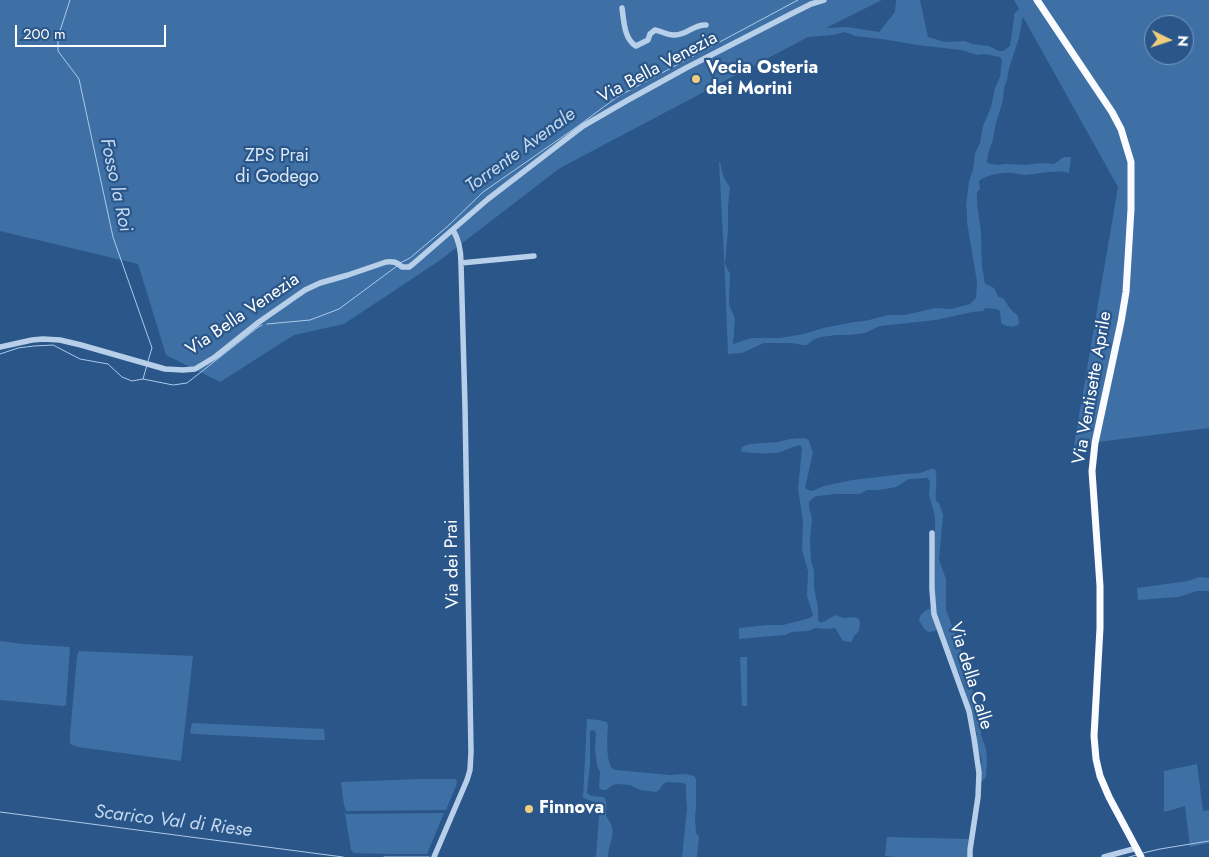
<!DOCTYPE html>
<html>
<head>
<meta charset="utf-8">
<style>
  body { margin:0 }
  #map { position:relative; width:1209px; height:857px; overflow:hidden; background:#2a5689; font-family:Jost,sans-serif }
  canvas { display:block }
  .north { position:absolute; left:1144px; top:15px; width:50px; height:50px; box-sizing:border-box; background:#2a5689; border:1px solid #7f9ab8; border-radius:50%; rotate:94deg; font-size:14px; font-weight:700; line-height:20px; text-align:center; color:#fff }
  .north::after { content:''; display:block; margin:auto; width:18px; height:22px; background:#efcc7e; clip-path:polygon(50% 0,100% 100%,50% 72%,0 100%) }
  .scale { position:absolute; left:15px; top:25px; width:151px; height:22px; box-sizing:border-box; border:2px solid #fff; border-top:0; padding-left:6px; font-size:15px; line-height:18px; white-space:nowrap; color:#fff; -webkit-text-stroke:4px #2a5689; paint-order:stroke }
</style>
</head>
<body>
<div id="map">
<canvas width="1209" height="857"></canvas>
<div class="north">N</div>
<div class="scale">200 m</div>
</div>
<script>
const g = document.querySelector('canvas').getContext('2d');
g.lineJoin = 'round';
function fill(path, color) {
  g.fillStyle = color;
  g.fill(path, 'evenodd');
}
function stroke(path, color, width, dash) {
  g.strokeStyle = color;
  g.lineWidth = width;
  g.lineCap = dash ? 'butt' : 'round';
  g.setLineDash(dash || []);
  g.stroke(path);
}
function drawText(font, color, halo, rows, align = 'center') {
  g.font = font + ' Jost,sans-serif';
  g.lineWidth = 4.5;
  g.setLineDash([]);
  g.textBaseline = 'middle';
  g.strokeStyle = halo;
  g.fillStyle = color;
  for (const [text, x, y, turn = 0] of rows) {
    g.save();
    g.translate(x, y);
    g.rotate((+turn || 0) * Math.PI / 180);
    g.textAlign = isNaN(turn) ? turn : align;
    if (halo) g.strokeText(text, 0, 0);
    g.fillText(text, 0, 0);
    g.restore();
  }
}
const green = new Path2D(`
  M0,0H882L826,28L847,27L879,32L895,12L896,0H920L928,37L945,42L965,41L972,44L989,46L999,51H1003L1010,46L1014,18V14L1019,9L1014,0H1209V428L1074,445L1118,187L1023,17L1022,21L1019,38L1009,68L1007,80L1004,88L1003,100L996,123L993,139L988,154L987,162L990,164L998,165L1005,164L1026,165L1041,163L1054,164L1064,157H1071L1069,173C1055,169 1039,174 1025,175C1019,175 1012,172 1005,173C998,173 984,176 979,181L980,189L977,192V204L981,232L982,268L983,271L985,284C994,287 995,288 998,297C1006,298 1005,302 1009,307C1012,311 1015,313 1018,316L1019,324C1013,328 1006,327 1001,323L1000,311L996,309L985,308L984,311L972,312L936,320L880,326L865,333L849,335H836L821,337L813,340L807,345H803L791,343H764L742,353L728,354L725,277L719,161C722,165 721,167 722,172C724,178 726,182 730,187L728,207V230L725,264L730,274L729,304L735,319L733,344L751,338H780L804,334L823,328L854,322L865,321L889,315H905L935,308L951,309L970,304L976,298L977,282L967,222V211L966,206L969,181L973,170L975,153L980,143L983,126L991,107L995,88L1000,77L1002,60L1000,57L985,54L977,55L961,50L917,45L882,39L855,36L845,32L833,35L808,37L560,168L439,261L344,324L294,335L220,382L166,355L138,264L0,231ZM1154,25H1184V55H1154Z
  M806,438L809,441L813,453L805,488L808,490L812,491L824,486L852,480L904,474L920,473L931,469H935C938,477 935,491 936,501L939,503L943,515L939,560L946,579V610L961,650L963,665L979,707L981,723V735L986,749L987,761L986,777L980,783L977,777L982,760L976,744L977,739V735L964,686L958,671L953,664L944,632L942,629L939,628C927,637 924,629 919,620C920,613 926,610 932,608L935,577V561L934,554L935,525V517L929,494L930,482L928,478L909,479L896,487L879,490H867L860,494H835L818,496L814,497L809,502V507L812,519L810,540L811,560L814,571V587L818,608V620L821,623L836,615L843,618L855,617L859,619C861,625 860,632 854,636L853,639L851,642L843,641L835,628L827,629L816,628L808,631L792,632L785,635L739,639V628L767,625H783L810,618L813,615L807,596L808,571L802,550L803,521L798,489L802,448L800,445C793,447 787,449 781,452C773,454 748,454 741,451L742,447L750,444L778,442L790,439Z
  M1200,577L1209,578V591H1197L1179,597L1138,600L1137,588L1188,581Z
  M0,641L23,644L70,647L66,705L64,706L0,700Z
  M79,651L193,656L181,761L78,747L70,744V734L77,656Z
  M740,657H747V706H742Z
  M587,719L599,720L607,722L608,726C607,734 606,762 612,768C613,769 615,770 616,770L670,775L686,774L694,776L696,779V807L695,818L696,833L699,836L697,857H682L687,809L686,794V785L683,783L667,782L663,784L659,790L656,792L640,790L630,785L617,784L613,785L606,790H602L599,788L600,772L597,765L595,749L596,733L594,730L590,731V764L587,793L591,796L604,797C608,803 606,809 606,816C619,833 609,839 608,857H596L600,804L583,798Z
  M192,723L324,729L325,740H313L195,734L190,733Z
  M1197,764L1203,811L1209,810V843L1190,847L1185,806L1164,812V771Z
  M420,779H455L457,781L456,786L446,810L346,811L344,805L341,782Z
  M444,813L427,854H392L354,853L351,850L345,814Z
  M887,837L970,839L969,857H897L885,856Z`);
const stream = new Path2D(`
  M70,0L58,37V51L79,79L113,237L152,348L148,361
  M400,263L410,258L448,226L483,192L578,126L617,97L798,0
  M267,324L310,320L339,309L397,266
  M0,354L18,348L34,346L53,345L80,359L108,364L122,377L132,381L143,379L173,385L187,383L257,328L262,325
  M143,379L147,365
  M0,812L343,857
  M1143,853L1160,849L1209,841
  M384,857H429
  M1129,857L1137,855`);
const minor = new Path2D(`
  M622,8C624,21 624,39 636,46L648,40L650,34L655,30C662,31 668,36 675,35C687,35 694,24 706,25
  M461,263L534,256
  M0,347L32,340L43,339L60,340L81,345L165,369L183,370L195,369L215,357L259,322L305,290L320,283L348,275L386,262C393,261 397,262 402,267H409L413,264L488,199L583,126L628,100L686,68L791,14L811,4L824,0
  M932,533V589L934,614L969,711L974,738L979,773L978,797L970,850V857
  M434,857L467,780L470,770L471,752L465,407L461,263C461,251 459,240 453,230
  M1104,857L1137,848`);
const major = new Path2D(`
  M1037,0L1112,112L1121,129L1131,162V209L1126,292L1121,322L1095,443L1092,471L1100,586V628L1094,736L1096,759L1100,776L1109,797L1141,857`);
const markers = [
  [696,79,5,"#efcc7e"],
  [529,809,5,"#efcc7e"]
];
const streetNames = [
  ["Via Bella Venezia",658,68,-28],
  ["Via Bella Venezia",243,315,-34],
  ["Via Ventisette Aprile",1093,388,-80],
  ["Via dei Prai",453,564,-91],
  ["Via della Calle",970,676,73]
];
const poiNames = [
  ["Vecia Osteria",706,69],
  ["dei Morini",706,90],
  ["Finnova",539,809]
];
const parkNames = [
  ["ZPS Prai",277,157],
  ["di Godego",277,178]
];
const waterNames = [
  ["Torrente Avenale",521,151,-36],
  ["Fosso la Roi",115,185,78],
  ["Scarico Val di Riese",173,822,7]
];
fill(green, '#3e70a5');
stroke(stream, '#accae9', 1);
stroke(minor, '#b7cfe9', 5.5);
stroke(major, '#f9fbfe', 7);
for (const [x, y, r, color] of markers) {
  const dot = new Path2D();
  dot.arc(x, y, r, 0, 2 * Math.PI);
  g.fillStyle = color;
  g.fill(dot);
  stroke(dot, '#2a5689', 2);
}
drawText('18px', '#fff', '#2a5689', streetNames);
drawText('bold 18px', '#fff', '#2a5689', poiNames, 'left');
drawText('18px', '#dbe8f7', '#2a5689', parkNames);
drawText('italic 19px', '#c3d9f0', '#2a5689', waterNames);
</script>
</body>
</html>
